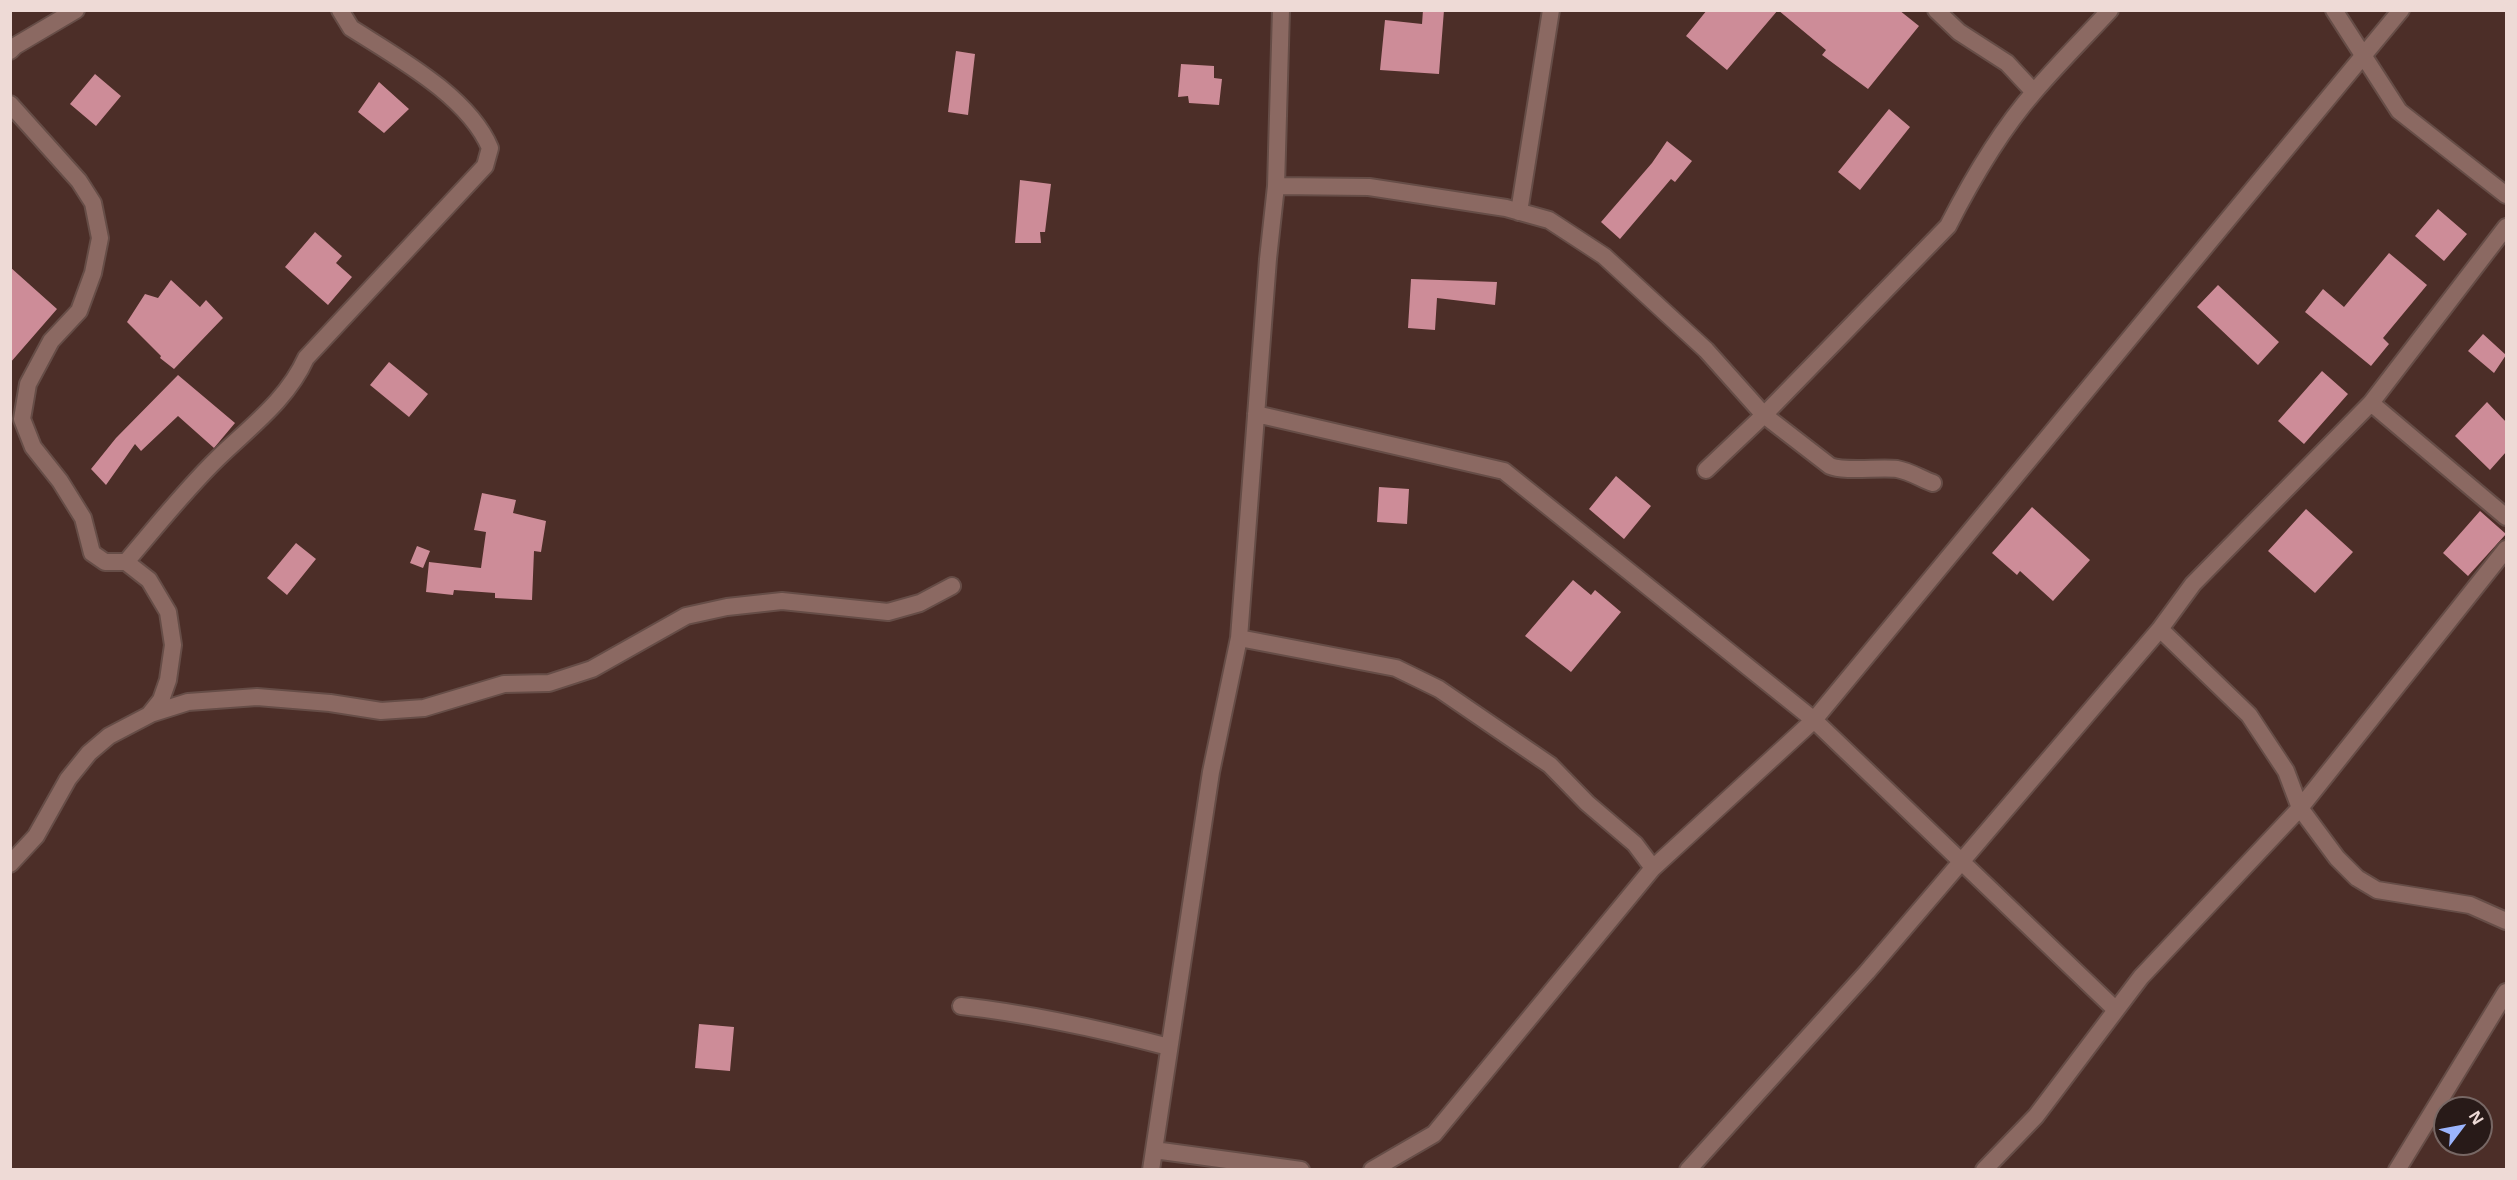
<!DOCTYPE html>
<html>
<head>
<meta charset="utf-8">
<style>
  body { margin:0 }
  #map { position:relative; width:2517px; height:1180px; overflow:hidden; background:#4c2e28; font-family:"Noto Sans",sans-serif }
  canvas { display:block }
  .frame { position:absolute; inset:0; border:12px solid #eedad6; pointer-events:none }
  .north { position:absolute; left:2433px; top:1096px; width:60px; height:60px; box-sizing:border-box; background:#281a18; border:2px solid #776764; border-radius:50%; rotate:58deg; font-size:16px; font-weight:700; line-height:24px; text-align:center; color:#eedad6 }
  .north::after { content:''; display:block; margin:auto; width:21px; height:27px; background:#9bb4fd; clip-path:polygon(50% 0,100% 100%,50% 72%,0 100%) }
</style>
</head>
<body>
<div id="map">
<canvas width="2517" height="1180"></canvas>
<div class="frame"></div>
<div class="north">N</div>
</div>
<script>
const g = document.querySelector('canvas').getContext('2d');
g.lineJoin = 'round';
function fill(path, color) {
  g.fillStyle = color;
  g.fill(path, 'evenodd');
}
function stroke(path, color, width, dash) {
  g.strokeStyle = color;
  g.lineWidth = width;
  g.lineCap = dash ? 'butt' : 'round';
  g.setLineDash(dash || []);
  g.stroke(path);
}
const building = new Path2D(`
  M1423,10H1444L1439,74L1380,70L1385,20L1422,24Z
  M1707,10H1778L1727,70L1686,36Z
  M1778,10H1899L1919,26L1868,89L1822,55L1826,50Z
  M956,51L975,54L968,115L948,112Z
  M1181,64L1214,66V78L1222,79L1219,105L1189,103L1188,96L1178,97Z
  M95,74L121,96L96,126L70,104Z
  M379,82L409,109L384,133L358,112Z
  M1889,109L1910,127L1860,190L1838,172Z
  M1667,141L1692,161L1675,182L1671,179L1620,239L1601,222L1652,163Z
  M1020,180L1051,184L1045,232H1040L1041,243H1015Z
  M2438,209L2467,234L2444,261L2415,236Z
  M315,232L342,256L336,263L352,277L328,305L285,267Z
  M2389,253L2427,285L2383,338L2389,344L2371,366L2305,312L2323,289L2344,307Z
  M10,267L57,309L10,363Z
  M1411,279L1497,282L1495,305L1437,298L1435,330L1408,328Z
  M171,280L200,307L206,300L223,318L174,369L160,358L161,356L127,322L145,294L158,298Z
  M2218,285L2279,342L2258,365L2197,307Z
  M2483,334L2506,355L2494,373L2468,351Z
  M389,362L428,394L409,417L370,385Z
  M2322,371L2348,394L2304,444L2278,421Z
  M178,375L235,423L214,448L178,416L141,451L135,444L106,485L91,469L116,438Z
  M2487,402L2506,422V452L2490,470L2455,436Z
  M1616,476L1651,506L1624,539L1589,509Z
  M1379,487L1409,489L1407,524L1377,522Z
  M482,493L516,500L513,513L546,521L541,552L534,551L532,600L495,598V593L454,590L453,595L426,592L429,562L481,568L486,532L474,530Z
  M2032,507L2090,560L2053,601L2020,571L2017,575L1992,553Z
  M2306,509L2353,552L2315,593L2268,551Z
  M2480,511L2506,534L2468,576L2443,553Z
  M296,543L316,559L287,595L267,578Z
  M417,546L430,551L423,568L410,563Z
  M1573,580L1591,595L1595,590L1621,612L1571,672L1525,636Z
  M699,1024L734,1027L730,1071L695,1068Z`);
const minor = new Path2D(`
  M1936,10L1959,32L2007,63L2034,92
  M2334,10L2399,111L2506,195
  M10,51L15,46L76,10
  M10,104L79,181L93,203L100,238L93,273L79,311L51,341L28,384L22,419L33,447L60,481L83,518L92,553L105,562H126L149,580L168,612L173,645L168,680L161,700L149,715L109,736L89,753L68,779L36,836L10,864
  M1276,186L1369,187L1506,208L1549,220L1604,256L1706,350L1764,415L1830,466C1844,472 1879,467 1897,469C1909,471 1922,479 1933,483
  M1519,212L1551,10
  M2371,403L2506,517
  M1256,414L1504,471L1814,720L2116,1010
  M1706,470L1764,415L1948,226C1972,179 2000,131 2035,91C2059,63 2085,37 2110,10
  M126,562C156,527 185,490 218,458C251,426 287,400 306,358L485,166L490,148C468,96 398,58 351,28L340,10
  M2160,629L2249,715L2286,771L2300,808L2337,858L2357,878L2377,890L2470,905L2506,921
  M1239,638L1396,668L1439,689L1550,765L1587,803L1635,844L1653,868
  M150,714L188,702L257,697L330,703L381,711L424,708L504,684L549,683L592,669L686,616L727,607L782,601L888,612L920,603L952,586
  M961,1006C1032,1014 1100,1029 1169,1047
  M1154,1150L1301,1170
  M1151,1170L1211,772L1239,638L1268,259L1276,186L1281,10
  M1372,1170L1434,1134L1653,868L1814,720L2401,10
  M1688,1170L1867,972L2160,629L2193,584L2371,403L2506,227
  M1984,1170L2036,1116L2141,977L2300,808L2506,549
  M2397,1170L2506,992`);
fill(building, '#cd8c98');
stroke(minor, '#664d47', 20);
stroke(minor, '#8b6962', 16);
</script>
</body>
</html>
